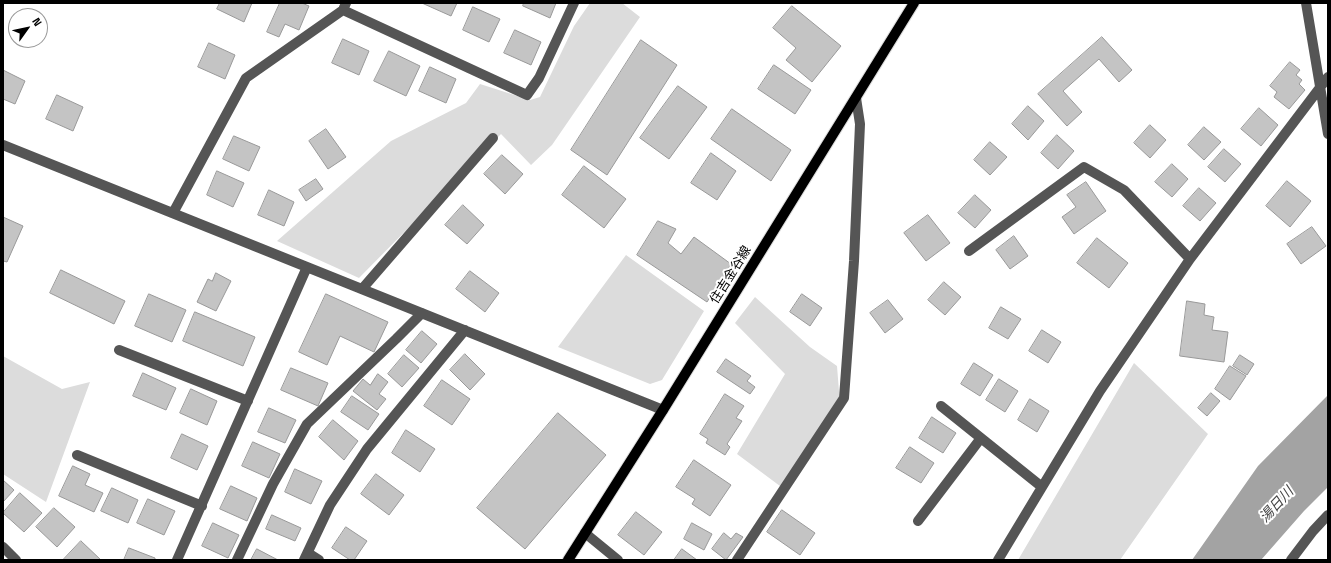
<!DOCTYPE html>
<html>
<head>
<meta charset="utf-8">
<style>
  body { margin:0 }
  #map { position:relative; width:1331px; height:563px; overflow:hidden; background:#fff; font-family:"Space Grotesk",sans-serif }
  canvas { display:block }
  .frame { position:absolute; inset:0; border:4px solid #000; pointer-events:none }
  .north { position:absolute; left:8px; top:8px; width:40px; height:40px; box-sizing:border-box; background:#fff; border:1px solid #999; border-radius:50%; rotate:57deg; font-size:11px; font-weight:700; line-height:16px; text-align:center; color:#000 }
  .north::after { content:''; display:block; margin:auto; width:14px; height:18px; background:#000; clip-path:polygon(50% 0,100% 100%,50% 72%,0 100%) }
</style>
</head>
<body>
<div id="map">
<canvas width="1331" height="563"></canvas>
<div class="frame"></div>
<div class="north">N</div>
</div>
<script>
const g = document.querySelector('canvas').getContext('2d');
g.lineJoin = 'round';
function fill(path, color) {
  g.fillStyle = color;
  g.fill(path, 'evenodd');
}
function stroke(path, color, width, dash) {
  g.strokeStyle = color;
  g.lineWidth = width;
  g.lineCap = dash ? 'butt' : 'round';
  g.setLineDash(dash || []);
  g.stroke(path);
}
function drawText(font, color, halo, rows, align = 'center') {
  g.font = font + ' "Space Grotesk","Noto Sans JP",sans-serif';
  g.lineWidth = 4;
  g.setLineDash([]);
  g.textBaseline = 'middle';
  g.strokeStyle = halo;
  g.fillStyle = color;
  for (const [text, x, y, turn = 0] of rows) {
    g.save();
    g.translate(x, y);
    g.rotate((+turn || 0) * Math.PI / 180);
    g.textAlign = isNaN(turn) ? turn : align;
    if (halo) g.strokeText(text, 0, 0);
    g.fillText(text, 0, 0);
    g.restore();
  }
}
const green = new Path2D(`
  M590,3H622L640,17L552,145L531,165L501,134L359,278L277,241L391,141L466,103L480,84L530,100L540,97L574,26Z
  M626,255L704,311L662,380L650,384L558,347Z
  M755,297L810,347L837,366L840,404L784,489L737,454L785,374L735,323Z
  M3,356L62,389L90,382L46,502L3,474Z
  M1134,363L1208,434L1120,560H1018Z`);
const water = new Path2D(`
  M1328,395V487L1304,511L1261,560H1192L1258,466Z`);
const building = new Path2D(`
  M220,3H252L244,22L217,9Z
  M280,3H302L309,6L299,30L285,24L279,37L267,32Z
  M425,3H457L451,16L424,4Z
  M524,3H556L550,18L523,6Z
  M792,6L841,46L812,82L786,60L796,48L773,28Z
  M473,7L500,19L489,42L463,30Z
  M515,30L541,42L531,65L504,53Z
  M1102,37L1132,70L1119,82L1099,59L1063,91L1082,112L1067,126L1038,94Z
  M343,39L369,51L359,75L332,63Z
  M641,40L677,65L607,175L571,150Z
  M209,43L235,55L225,79L198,67Z
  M389,51L420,66L406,96L374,81Z
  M1290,62L1300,70L1296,75L1302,80L1299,84L1305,90L1289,109L1274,97L1277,92L1270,86Z
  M774,65L811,90L795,114L758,89Z
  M430,67L456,79L446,103L419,91Z
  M3,70L25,81L15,104L3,99Z
  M678,86L707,107L669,159L640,138Z
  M57,95L83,107L73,131L46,119Z
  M1028,106L1044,121L1028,140L1012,124Z
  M1259,108L1278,125L1261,146L1241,129Z
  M732,109L791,150L771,181L711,139Z
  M1150,125L1166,140L1150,158L1134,143Z
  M1204,127L1221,142L1204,160L1188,145Z
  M326,129L346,157L328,169L309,141Z
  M1057,135L1074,151L1058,169L1041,153Z
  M234,136L260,147L249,171L223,159Z
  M990,142L1007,157L990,175L974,160Z
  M1224,149L1241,164L1225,182L1208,167Z
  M711,153L736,171L717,200L691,183Z
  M502,155L523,174L505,194L484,174Z
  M1172,164L1188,179L1172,197L1155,182Z
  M584,166L626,199L604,228L562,195Z
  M217,171L244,183L233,207L207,195Z
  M316,179L323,189L306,201L299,190Z
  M1287,181L1311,201L1290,227L1266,206Z
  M1086,182L1106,211L1074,234L1062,217L1076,207L1067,195Z
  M1199,188L1216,203L1200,221L1183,206Z
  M269,190L294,202L284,226L258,215Z
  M975,195L991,210L975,228L958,213Z
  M463,205L484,225L467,244L445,225Z
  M928,215L950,243L926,261L904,233Z
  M3,217L23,226L7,262L3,261Z
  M658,221L676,229L668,243L681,254L694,237L731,264L707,302L637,255Z
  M1312,227L1326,246L1301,264L1287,244Z
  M1014,236L1028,256L1010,269L996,250Z
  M1097,238L1128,263L1109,288L1077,263Z
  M61,270L125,301L114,324L50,293Z
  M470,271L499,293L485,312L456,289Z
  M216,273L231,281L216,311L197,302L208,279L212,281Z
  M944,282L961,297L945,315L928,300Z
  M149,294L186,310L172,342L135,326Z
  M326,294L388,322L374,352L340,336L327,365L299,352Z
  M802,294L822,308L810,326L790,312Z
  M888,300L903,319L885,333L870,313Z
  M1187,301L1205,304L1204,315L1214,317L1212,330L1228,332L1224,362L1180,356Z
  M1001,307L1021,319L1008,339L989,328Z
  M195,312L255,337L243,366L183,341Z
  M1042,330L1061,342L1048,363L1029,351Z
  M422,331L437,344L421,363L406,350Z
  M465,354L485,374L470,390L450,370Z
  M404,355L419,368L402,387L388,374Z
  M1240,355L1254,364L1247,375L1233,366Z
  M726,359L751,376L747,381L755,387L750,394L717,372Z
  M974,363L993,375L980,396L961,384Z
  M1230,366L1246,376L1230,400L1215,389Z
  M291,368L328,383L318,406L281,390Z
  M143,373L176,388L166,410L133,396Z
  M378,374L388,382L379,394L386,399L377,410L353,391L363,379L370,385Z
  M999,379L1018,391L1005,412L986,400Z
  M442,380L470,399L452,425L424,406Z
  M191,389L217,401L207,425L180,413Z
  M1211,393L1220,401L1207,416L1198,408Z
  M725,394L744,406L736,418L742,421L727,444L730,447L725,455L706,443L708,439L700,434Z
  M352,396L379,414L368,430L341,412Z
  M1030,399L1049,411L1037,432L1018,420Z
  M269,408L296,420L285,443L258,432Z
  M558,413L606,455L525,549L477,508Z
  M932,417L956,433L943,453L919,438Z
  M333,420L358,441L344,460L319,437Z
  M406,430L435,449L420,472L392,453Z
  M182,434L208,446L197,470L171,458Z
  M253,442L280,454L269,478L242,466Z
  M910,447L934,463L921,483L896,468Z
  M694,460L731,485L710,516L692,504L695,499L676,487Z
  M73,466L90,474L85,485L103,493L94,512L59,496Z
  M295,469L322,481L311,504L285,492Z
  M376,474L404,495L389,515L361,494Z
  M3,480L14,490L3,502Z
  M231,486L257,498L247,521L220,509Z
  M112,488L138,500L128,523L101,511Z
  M20,493L42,513L24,532L3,513Z
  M148,499L175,511L164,535L137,523Z
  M54,508L75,527L57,547L36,527Z
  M782,510L815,533L800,555L767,532Z
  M636,512L662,532L644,555L618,535Z
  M272,515L301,528L295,541L266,529Z
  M213,523L239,535L228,558L202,546Z
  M692,523L712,534L704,550L684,539Z
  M346,527L367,541L354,560H350L332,548Z
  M724,533L731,539L736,533L743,537L726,560L712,549Z
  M81,541L101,560H63Z
  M129,548L155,558V560H124Z
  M257,549L278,560H251Z
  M682,549L697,560H674Z`);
const minor = new Path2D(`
  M1306,3L1328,134
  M343,10L527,95L539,78L574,3
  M3,145L663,410
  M173,213L246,78L343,10L346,3
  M969,251L1084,167L1124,190L1190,259
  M362,289L493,138
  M119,350L248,401
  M941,406L1042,487
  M77,455L202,506
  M918,521L981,438
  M585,533L618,560
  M3,547L16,560
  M308,553L319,560
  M177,560L307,267
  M237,560L273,484L307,424L396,339L422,313
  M304,560L330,505L367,449L465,330
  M737,560L844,398L854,261L860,124L856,98
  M998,560L1100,391L1190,259L1328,77
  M1291,560L1313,531L1328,515`);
const major = new Path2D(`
  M568,560L663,410L914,3`);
const streetNames = [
  ["住吉金谷線",731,275,-58]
];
const waterNames = [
  ["湯日川",1277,505,-47]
];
fill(green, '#dcdcdc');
fill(water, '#a3a3a3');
fill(building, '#c4c4c4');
stroke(building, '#999', 1);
stroke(major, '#dbdbdb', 12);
stroke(minor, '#555', 10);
stroke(major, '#000', 10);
drawText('13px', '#000', '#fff', streetNames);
drawText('italic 14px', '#444', '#fff', waterNames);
</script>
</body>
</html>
